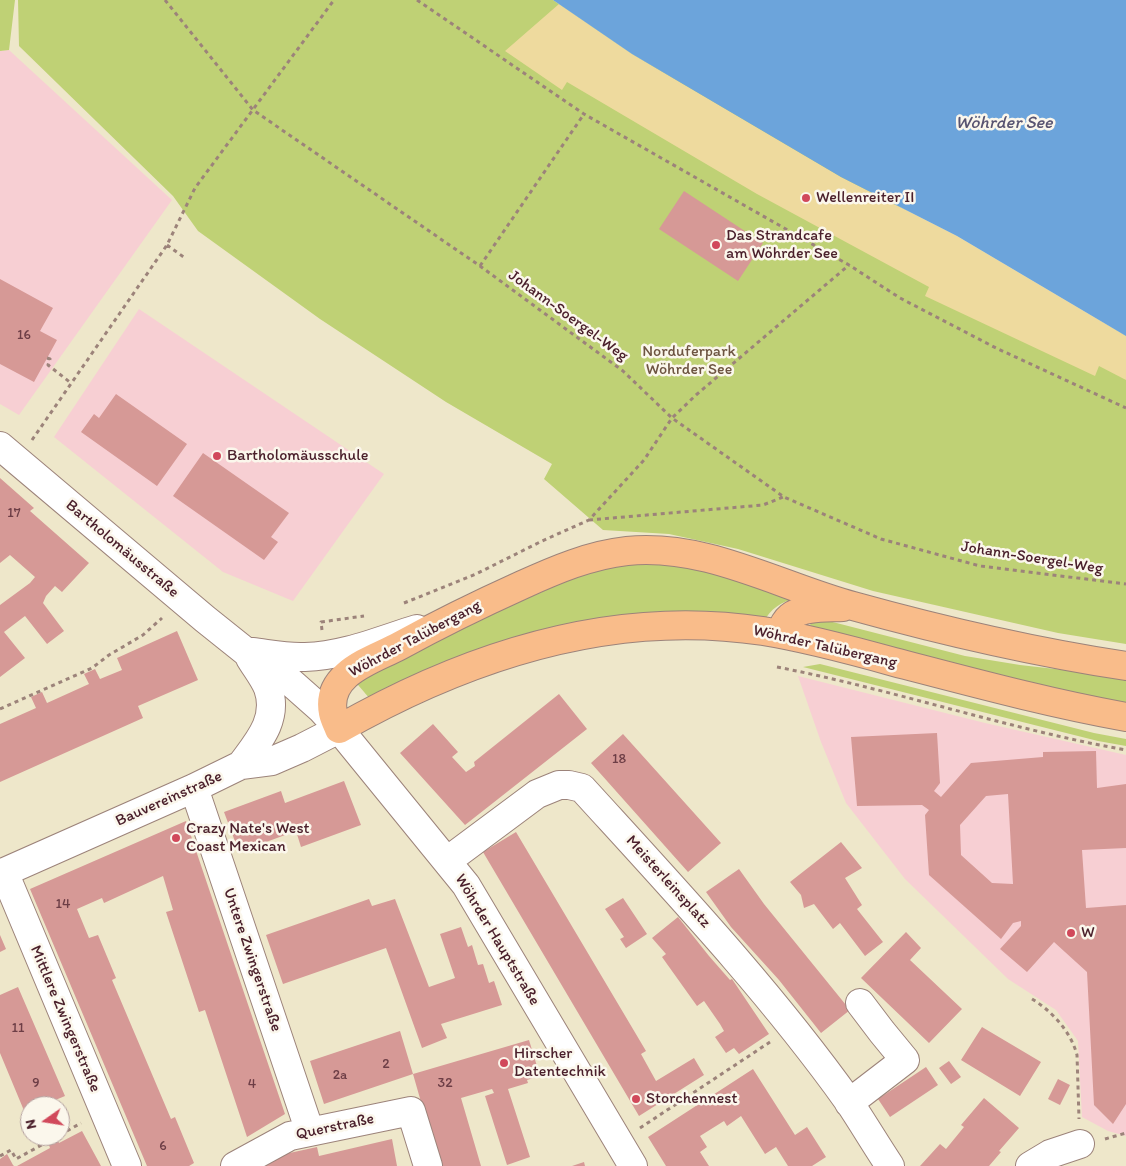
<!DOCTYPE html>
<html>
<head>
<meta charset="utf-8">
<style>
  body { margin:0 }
  #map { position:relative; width:1126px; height:1166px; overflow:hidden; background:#eee7ca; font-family:Itim,sans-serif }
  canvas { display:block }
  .north { position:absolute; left:20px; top:1096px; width:50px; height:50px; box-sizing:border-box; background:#fbf7ec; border:1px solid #b4a19f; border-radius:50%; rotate:257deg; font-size:14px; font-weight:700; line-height:20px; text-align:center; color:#4a1f2b }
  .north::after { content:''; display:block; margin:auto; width:18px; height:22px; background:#d1495b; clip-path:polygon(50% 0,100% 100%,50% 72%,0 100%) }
</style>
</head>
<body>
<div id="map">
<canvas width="1126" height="1166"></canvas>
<div class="north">N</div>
</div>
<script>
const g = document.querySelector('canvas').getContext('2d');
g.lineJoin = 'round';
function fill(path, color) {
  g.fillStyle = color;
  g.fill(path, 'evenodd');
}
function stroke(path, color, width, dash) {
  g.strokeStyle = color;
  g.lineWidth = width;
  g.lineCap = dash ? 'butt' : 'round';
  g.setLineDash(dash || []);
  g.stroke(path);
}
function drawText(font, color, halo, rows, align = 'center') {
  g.font = font + ' Itim,sans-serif';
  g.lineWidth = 5;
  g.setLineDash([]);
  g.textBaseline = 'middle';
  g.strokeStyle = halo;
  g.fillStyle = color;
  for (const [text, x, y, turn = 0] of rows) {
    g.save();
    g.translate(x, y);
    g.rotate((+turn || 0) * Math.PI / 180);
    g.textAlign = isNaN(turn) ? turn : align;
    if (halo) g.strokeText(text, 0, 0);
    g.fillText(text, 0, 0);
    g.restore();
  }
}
const built = new Path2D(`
  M9,50L172,200L19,415L0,404V51Z
  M139,309L384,474L293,601L223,572L54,437Z
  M798,676L985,723L1126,755V1136L1108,1131L1082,1117L1078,1041L1056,1010L1008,979L905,879L846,803L821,742Z`);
const green = new Path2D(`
  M0,0H15L9,50L0,51Z
  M18,0H553L632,54L1126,336V644L1058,633L873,591L738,549L669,534L603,530L544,479L552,464L446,402L320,319L198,231L173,196L19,46Z
  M639,562L695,567L796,598C781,602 771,608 763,623L661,617L370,699L353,679L379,664L564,582L602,569Z
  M821,619L965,656L1020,665L1126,677V705L1047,691L812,630L810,625L813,620Z
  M820,664L1094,733L1126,739V746L1098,741L803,667Z`);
const sand = new Path2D(`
  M559,4L632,54L841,177L957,236L1126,336V380L1099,366L1095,376L925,296L929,287L757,194L567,82L562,90L505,51Z`);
const water = new Path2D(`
  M553,0H1126V336L957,236L841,177L632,54Z`);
const building = new Path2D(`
  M684,191L763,243L738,281L659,229Z
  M0,279L53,308L40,331L57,340L34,382L0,364Z
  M116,394L187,444L157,486L81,432L94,414L99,418Z
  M203,453L289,513L271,537L278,542L264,560L173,496Z
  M0,478L34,508L30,511L89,563L62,592L55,586L46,596L43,603L64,631L47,644L25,616L4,632L25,658L0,677V605L30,583L35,577L10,555L0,563Z
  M177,631L198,680L138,706L143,718L0,782V724L36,708L31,697L42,692L47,703L89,684L84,674L95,669L100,679L122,670L117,658Z
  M559,694L587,729L465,825L400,753L433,724L458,752L452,757L466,772L475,766L474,762Z
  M937,733L940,783L934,791L941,797L971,763L1043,757V752L1096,751L1097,788L1126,784V848L1082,850L1086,908L1126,905V1104L1113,1124L1094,1105L1087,972L1054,942L1027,972L1000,949L1021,926V921L1013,923L1001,939L929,875L925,815L929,810L922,805L857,806L851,737ZM1008,794L1013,884L992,883L961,855L960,825L986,796Z
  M623,734L721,843L688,872L591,763Z
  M344,781L361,825L301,847L296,831L239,852L224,812L281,791L285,803Z
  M186,821L285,1114L247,1137L205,1010L199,1012L166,912L173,910L163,876L104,903L102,898L77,909L89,938L98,935L116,978L112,980L171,1119L175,1117L194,1163L189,1166H147L30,889Z
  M516,832L646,1051L641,1054L656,1081L694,1058L704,1075L639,1116L483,852Z
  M841,842L862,868L845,878L862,905L857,909L883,942L865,956L840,923L833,929L814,904L804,908L801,895L790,882Z
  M739,869L764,904L850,1010L821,1033L779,980L731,927L706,892Z
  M623,898L647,934L626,948L620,939L624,937L605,909Z
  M369,899L372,906L395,899L429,987L455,978L440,934L461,927L468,947L472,945L478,965L483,964L489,983L494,981L502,1005L441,1024L447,1038L422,1048L386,948L283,984L266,935Z
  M678,917L709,956L730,980L732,979L769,1034L739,1054L734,1048L726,1053L715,1037L724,1031L720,1024L704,1001L697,1006L662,957L666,954L652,938Z
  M906,932L921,948L910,960L962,1009L929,1043L861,978Z
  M0,935L6,949L0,952Z
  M18,987L65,1096L41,1106H30V1111L25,1113L0,1053V995Z
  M982,1027L1041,1062L1020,1096L961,1060Z
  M400,1031L413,1074L324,1104L310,1061Z
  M529,1040L540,1076L527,1080L528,1083L508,1089L530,1157L507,1165L485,1096L494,1093L492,1089L461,1098L481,1166H441L425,1109H423L413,1074Z
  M949,1061L961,1077L951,1084L939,1068Z
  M926,1067L938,1085L890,1117L878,1099Z
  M753,1069L795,1135L807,1127L826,1157L812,1166H788L776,1147L765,1154L741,1116L727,1126L724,1121L700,1136L707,1147L700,1152L709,1166H666L648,1137Z
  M1058,1079L1070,1085L1060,1105L1048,1099Z
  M984,1098L1019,1128L999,1151L1001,1152L989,1166H920L940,1144L946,1149L964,1127L961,1125Z
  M82,1131L101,1166H17L50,1148L49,1145L57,1138L59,1143Z
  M392,1139L397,1166H263L285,1154L317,1147L319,1156Z
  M7,1154L13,1165L14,1166H0V1159Z
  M584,1162L585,1166H572Z`);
const path = new Path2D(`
  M165,0L253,110L480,266L623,371L672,418L784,497L881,539L980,566L1126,584
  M417,0L584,114L849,265L900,298L996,348L1126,408
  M167,245L185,258
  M480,266L584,114
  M47,358L50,359L48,365L71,383
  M32,440L167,245L195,188L334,0
  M589,520L763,505L783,497
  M404,603L476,574L542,541L589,520L644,460L672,418L696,395L849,265
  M322,630L321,622L364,616
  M777,667C895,690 1008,729 1126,750
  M0,709L92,668L109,655L143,635L162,618
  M1032,999C1052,1011 1071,1032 1077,1055L1079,1119
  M640,1128L770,1042
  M60,1135L81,1123
  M1105,1139L1126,1133
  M0,1156L11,1150L16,1159L58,1136`);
const minor = new Path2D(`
  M0,446L205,619L245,651L286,678L321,709L339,729L466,885L633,1166
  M252,652C269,654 287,658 305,657C344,656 381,640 417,629
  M241,765C258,742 279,719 268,688C264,678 256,668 250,658
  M194,788L310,1132
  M447,861L537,794L559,785H569L582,788C674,889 769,990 849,1102C863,1123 876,1145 890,1166
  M4,872L127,1166
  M0,874L194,788L241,765L272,761L302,748L339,729
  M849,1103L905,1060L882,1032L860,1003
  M235,1166L290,1136L411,1111L428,1166
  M1030,1166L1050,1154L1080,1144`);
const major = new Path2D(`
  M780,634C782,628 785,621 790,617C803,606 827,608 843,607
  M1126,666C1034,652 943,631 853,606C779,586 706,543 627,551C590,555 555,570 522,585C480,604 439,624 399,646C373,660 325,673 333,713C334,718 337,724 339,729C467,656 613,608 763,631C807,638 851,650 894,662C971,682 1048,703 1126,717`);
const markers = [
  [806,198,5,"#d1495b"],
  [716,245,5,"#d1495b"],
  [217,456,5,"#d1495b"],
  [176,838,5,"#d1495b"],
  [1071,933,5,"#d1495b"],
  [504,1063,5,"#d1495b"],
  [636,1099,5,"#d1495b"]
];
const numberNames = [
  ["16",24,335],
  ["17",14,513],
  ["18",619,759],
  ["14",63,904],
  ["11",18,1028],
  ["2",386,1064],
  ["2a",340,1075],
  ["9",36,1083],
  ["32",445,1083],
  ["4",252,1084],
  ["6",163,1146]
];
const poiNames = [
  ["Wellenreiter II",816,198],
  ["Das Strandcafe",726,236],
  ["am Wöhrder See",726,254],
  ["Bartholomäusschule",227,456],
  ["Crazy Nate's West",186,829],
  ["Coast Mexican",186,847],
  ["W",1081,933],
  ["Hirscher",514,1054],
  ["Datentechnik",514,1072],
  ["Storchennest",646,1099]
];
const streetNames = [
  ["Johann-Soergel-Weg",568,316,36],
  ["Bartholomäusstraße",122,549,40],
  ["Johann-Soergel-Weg",1032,558,9],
  ["Wöhrder Talübergang",415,639,-28],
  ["Wöhrder Talübergang",825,647,13],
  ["Bauvereinstraße",169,799,-24],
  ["Meisterleinsplatz",668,882,48],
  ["Wöhrder Hauptstraße",497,940,59],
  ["Untere Zwingerstraße",252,960,71],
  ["Mittlere Zwingerstraße",65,1019,67],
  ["Querstraße",335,1127,-12]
];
const parkNames = [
  ["Norduferpark",689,352],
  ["Wöhrder See",689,370]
];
const waterNames = [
  ["Wöhrder See",1004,123]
];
fill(built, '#f7cfd3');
fill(green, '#bfd175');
fill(sand, '#eeda9e');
fill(water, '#6ca4db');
fill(building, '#d69996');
stroke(minor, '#9c837a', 30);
stroke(major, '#9c837a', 30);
stroke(path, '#9c837a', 3, [4, 4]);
stroke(minor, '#fff', 28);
stroke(major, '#f9bc8a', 28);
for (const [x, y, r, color] of markers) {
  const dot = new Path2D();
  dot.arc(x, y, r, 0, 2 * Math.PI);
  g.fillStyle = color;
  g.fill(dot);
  stroke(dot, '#fbf7ec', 2);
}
drawText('14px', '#6d3e46', null, numberNames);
drawText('16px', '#4a1f2b', '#fbf7ec', poiNames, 'left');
drawText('16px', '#4a1f2b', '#fbf7ec', streetNames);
drawText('16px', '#6d5441', '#fbf7ec', parkNames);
drawText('italic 18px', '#585471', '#fbf7ec', waterNames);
</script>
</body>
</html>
